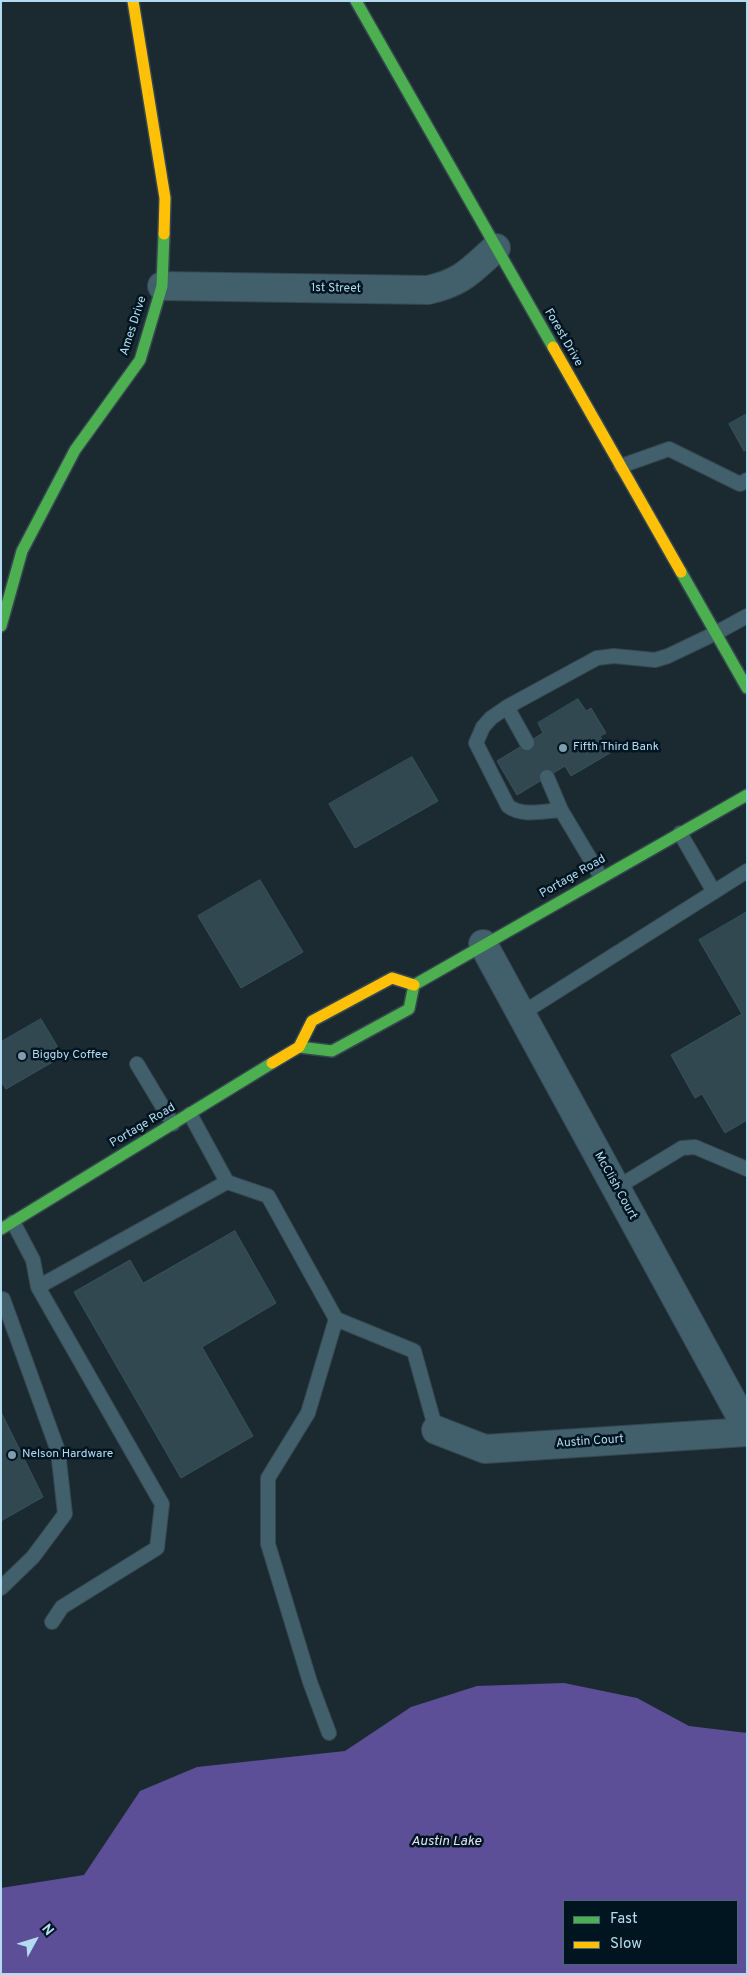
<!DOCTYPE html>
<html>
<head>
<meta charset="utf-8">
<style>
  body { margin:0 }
  #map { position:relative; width:748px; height:1975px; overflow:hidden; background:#1b2a30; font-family:Overpass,sans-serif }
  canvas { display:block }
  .frame { position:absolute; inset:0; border:2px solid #b4dcf1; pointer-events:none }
  .legend { position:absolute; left:563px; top:1900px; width:175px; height:65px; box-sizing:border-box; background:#001520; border:1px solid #486574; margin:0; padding:6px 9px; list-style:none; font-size:15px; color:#b4dcf1 }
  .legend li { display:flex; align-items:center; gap:10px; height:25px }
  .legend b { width:25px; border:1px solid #486574 }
  .north { position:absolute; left:10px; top:1915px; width:50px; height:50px; -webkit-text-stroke:4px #001520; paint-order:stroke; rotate:51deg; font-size:14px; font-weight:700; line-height:20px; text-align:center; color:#b4dcf1 }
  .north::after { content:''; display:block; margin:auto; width:18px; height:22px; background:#b4dcf1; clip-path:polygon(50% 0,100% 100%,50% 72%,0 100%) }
</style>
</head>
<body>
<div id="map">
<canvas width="748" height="1975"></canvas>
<div class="frame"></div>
<ul class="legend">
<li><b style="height:6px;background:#4caf50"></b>Fast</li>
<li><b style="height:6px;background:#ffc107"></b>Slow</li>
</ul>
<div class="north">N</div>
</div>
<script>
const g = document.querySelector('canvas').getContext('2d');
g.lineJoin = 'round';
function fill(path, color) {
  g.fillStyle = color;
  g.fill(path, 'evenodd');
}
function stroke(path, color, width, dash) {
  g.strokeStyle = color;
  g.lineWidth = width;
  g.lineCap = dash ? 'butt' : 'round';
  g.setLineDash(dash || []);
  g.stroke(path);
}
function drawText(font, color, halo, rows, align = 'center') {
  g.font = font + ' Overpass,sans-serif';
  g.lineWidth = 5;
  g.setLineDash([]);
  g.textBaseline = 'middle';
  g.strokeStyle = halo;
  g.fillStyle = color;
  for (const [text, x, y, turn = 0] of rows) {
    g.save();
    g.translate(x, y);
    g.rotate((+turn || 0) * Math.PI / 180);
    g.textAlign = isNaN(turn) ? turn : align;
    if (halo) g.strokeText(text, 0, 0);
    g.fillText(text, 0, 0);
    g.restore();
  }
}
const water = new Path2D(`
  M564,1683L637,1698L689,1726L747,1733V1974H1V1888L84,1875L140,1791L197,1767L345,1751L411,1707L477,1686ZM564,1901H737V1964H564Z`);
const building = new Path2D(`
  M747,414V449L744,451L729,424Z
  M578,699L586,711L591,708L606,733L600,736L610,753L571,776L565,766L517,795L497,761L543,733L538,723Z
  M412,757L438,801L355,848L329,804Z
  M260,880L303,952L241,988L198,916Z
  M747,912V1120L725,1133L702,1094L695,1098L671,1055L742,1014L699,940Z
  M41,1019L63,1056L6,1089L1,1081V1042Z
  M235,1231L276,1303L202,1347L253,1436L181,1478L74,1292L130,1260L143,1283Z
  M1,1412L43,1497L1,1521Z`);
const lane = new Path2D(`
  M621,466L669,449L740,484L747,480
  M507,707L527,743
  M547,777L561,810L601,877
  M561,810C544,811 522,817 508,806L476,743L483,727L491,718L507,707L597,658L614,656L655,660L668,656L716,633L747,616
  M680,833L714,892
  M521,1014L747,871
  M137,1064L173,1124
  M227,1182L268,1196L336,1319L414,1351L436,1430
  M616,1188L682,1148L695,1147L747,1169
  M13,1222L33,1260L38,1287L162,1504L157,1548L62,1607L52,1622
  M38,1287L227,1182L190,1114
  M1,1588L33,1557L65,1514L58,1451L3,1299
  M329,1733L310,1682L268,1544V1478L308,1413L336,1319`);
const street = new Path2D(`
  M162,286L428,290C463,282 470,271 496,248
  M483,944L747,1428
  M436,1430L485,1449L747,1432`);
const fast = new Path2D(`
  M356,1L553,347
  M681,572L747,688
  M1,626L22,551L75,450L140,360L162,286L164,234
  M299,1047L332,1051L409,1009L414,985L747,795
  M1,1229L272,1063`);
const slow = new Path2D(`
  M133,1L165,198L164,234
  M553,347L681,572
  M272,1063L299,1047L312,1021L392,978L414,985`);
const markers = [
  [563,748,5,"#7e9ead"],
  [22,1056,5,"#7e9ead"],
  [12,1455,5,"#7e9ead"]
];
const streetNames = [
  ["1st Street",336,289,1],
  ["Ames Drive",134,326,-72],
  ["Forest Drive",563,338,60],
  ["Portage Road",573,877,-30],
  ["Portage Road",143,1126,-31],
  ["McClish Court",615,1186,61],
  ["Austin Court",590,1442,-4]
];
const poiNames = [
  ["Fifth Third Bank",573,748],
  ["Biggby Coffee",32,1056],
  ["Nelson Hardware",22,1455]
];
const waterNames = [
  ["Austin Lake",446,1842]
];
fill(water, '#5c4e97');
fill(building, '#324851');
stroke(building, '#37535e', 1);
stroke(lane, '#364750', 16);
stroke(street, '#364750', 30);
stroke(fast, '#364750', 14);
stroke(slow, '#364750', 14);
stroke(lane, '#41606c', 14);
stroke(street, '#41606c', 28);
stroke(fast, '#4caf50', 11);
stroke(slow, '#ffc107', 11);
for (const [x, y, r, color] of markers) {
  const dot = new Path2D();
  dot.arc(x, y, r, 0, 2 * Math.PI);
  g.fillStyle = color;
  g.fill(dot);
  stroke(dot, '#001520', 2);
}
drawText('12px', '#b4dcf1', '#001520', streetNames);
drawText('12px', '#b4dcf1', '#001520', poiNames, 'left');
drawText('italic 14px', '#e3e1f8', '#001520', waterNames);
</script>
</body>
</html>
